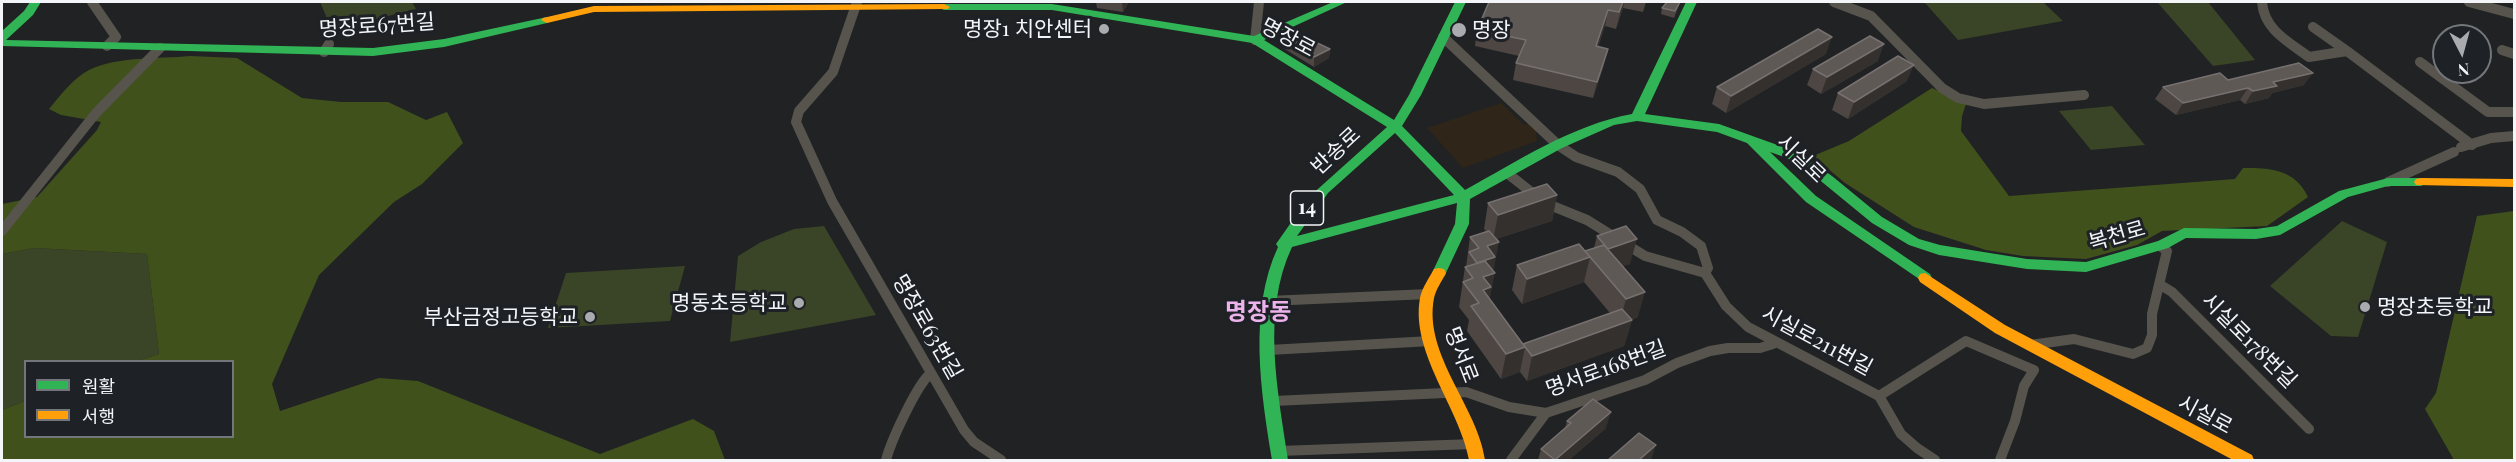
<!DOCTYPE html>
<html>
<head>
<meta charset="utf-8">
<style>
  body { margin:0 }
  #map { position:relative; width:2516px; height:462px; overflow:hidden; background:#202224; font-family:"Playfair Display","Noto Sans KR",serif }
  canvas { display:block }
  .frame { position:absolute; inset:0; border:3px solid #f3f5f8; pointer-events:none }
  .legend { position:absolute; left:24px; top:360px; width:210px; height:78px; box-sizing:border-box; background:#1e2126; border:2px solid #73767a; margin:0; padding:8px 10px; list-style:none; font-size:18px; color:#f3f5f8 }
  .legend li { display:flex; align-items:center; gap:12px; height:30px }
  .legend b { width:30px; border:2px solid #73767a }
  .north { position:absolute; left:2432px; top:24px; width:60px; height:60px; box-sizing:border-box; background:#1e2126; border:2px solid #73767a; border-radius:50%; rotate:174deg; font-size:16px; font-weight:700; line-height:24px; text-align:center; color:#f3f5f8 }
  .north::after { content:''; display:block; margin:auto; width:21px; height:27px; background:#a9abae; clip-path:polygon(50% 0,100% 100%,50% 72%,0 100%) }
</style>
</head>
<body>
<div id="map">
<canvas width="2516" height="462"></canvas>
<div class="frame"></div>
<ul class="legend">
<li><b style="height:8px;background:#30b455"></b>원활</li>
<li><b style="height:8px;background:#ff9f0a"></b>서행</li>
</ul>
<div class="north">N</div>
</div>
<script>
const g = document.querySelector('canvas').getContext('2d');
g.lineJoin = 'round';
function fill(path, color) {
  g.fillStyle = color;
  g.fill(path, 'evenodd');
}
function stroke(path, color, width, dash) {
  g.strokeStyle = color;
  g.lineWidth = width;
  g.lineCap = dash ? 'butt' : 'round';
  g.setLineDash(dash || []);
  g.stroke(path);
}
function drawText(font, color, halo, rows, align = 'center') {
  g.font = font + ' "Playfair Display","Noto Sans KR",serif';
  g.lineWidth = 6;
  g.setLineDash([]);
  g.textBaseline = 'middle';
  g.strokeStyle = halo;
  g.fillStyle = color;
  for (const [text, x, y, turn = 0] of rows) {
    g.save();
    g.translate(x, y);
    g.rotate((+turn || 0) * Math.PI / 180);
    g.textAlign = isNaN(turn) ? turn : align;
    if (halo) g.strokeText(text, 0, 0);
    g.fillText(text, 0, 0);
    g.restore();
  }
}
const commercial = new Path2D(`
  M1501,103L1524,125L1529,124L1536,130L1537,141L1463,168L1427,128Z`);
const green = new Path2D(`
  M320,2H412L416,9L332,30Z
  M1921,2H2043L2063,21L1958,40L1926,4Z
  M2157,2H2208L2255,60L2213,66Z
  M2112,106L2145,145L2091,150L2059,111Z
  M2342,221L2387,242L2358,337L2331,336L2270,286Z
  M824,226L876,315L730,342L738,256L761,242L794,229Z
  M34,248L147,254L159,354L137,361L26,362L25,401L2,410V254Z
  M685,266L670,321L548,328L566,273Z`);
const forest = new Path2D(`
  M190,56L237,58L302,98L341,102H388L426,120L447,112L463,143L422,184L394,202L319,275L272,384L280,411L379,378L418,381L600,454L693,419L714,431L725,460H2V410L25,401L26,436H232V362L137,361L159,354L147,254L34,248L2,254V204L37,197L97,130L101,122L61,115L49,109C60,96 73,78 89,70C118,56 158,59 190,56Z
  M1932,88L1966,104L1962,116L1961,131L2009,196L2235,179L2243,168C2270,168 2295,169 2308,197L2267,226L2162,231L2137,245L2086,259L2023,256L1986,250L1914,227L1845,183L1813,156L1849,141Z
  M2514,211V460H2454L2425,409L2436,393L2477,216Z`);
const street = new Path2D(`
  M92,2L116,37L107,46
  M857,2L833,72L799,111L796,122L832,201L964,430L974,442L1001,460
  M1834,2L1871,16L1942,88L1958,98L1984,104L2084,95
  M2262,2C2264,30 2289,42 2309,57L2347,51L2472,145
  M2469,2L2514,14
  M2313,27L2347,51
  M1443,37L1558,145L1576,157L1618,172L1640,189L1657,220L1682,232L1701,246L1708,268L1705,273L1726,306L1748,327L1879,396L1901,434L1917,448L1935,460
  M1255,40L1259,2
  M2502,50L2514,54
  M324,52L329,44
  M2420,62L2488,112H2514
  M2461,147L2491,138L2514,136
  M1507,173L1545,203L1587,220L1645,256L1705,273
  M2388,182L2454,152
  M2,231L96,113L160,48
  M2159,284L2172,292L2309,429
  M1268,301L1429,294
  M2030,345L2074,339L2133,354L2147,348L2152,335V314L2167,251L2160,246
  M1269,350L1431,341
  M1879,396L1966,341L2034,370L2024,386L2015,421L2000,460
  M1274,401L1466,392L1509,407L1546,413L1645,380L1677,363L1710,351L1728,348H1760L1773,344
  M1279,451L1474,444
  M886,460C891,441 917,384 931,373
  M1511,460L1546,413`);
const fast = new Path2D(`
  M30,2H41L33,15L6,40L373,48L444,39L547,17L553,20L547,23L444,47L373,56L2,46V31L24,11Z
  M1333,2H1347L1264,40L1394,120L1409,95L1455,2H1466L1421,95L1402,126L1465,190C1518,161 1572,125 1632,114L1686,2H1697L1645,114L1719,124L1797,152L1832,176L1882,217L1919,239L1940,245L2027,259L2086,262L2158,241L2184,228L2256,229L2277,226L2339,191L2388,178H2421L2428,182L2421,186H2388L2348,197L2280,235L2256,239L2186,238L2168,248L2086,272L2027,269L1939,255L1909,245L1872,223L1822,182L1787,158L1770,152L1816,196L1930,274L1932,278L1930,282L1925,283L1806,202L1747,143L1717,132L1637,121L1614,125L1562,148L1470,199L1469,224L1444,277H1434L1432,273L1455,224L1457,203L1292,247C1261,313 1278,391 1288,460H1272C1261,393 1248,311 1278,247L1276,244L1309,197L1387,127L1252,43L1052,10H944L938,7L944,4H1052L1254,36ZM1395,133L1454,195L1297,236L1328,193Z`);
const slow = new Path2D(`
  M944,4L950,7L948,9L594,12L547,23L541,20L543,18L594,6Z
  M2421,178L2514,179V187L2416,185L2414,182L2416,179Z
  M1439,268L1444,269L1446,273C1442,281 1436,289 1434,298C1423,355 1478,407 1485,460H1469C1460,408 1410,353 1420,298C1422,288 1429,278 1434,269Z
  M1925,273L2005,325L2252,455L2254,460H2233L1995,333L1920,282L1918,278L1920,274Z`);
const wall = new Path2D(`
  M1096,2H1129L1123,12L1097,8Z
  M1489,2H1646L1643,12L1623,8L1616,29L1605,26L1598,47L1604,65L1593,98L1513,80L1516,63L1519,56L1475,46L1477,30Z
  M1680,2L1674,18L1661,14L1662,8Z
  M1283,39L1330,49L1329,58L1314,67L1283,48Z
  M1826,54L1726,113L1712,104L1717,87Z
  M1878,61L1821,94L1807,85L1813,69Z
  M2228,80L2304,85L2272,93L2269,98L2245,104L2240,100L2176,115L2155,99L2163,87Z
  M1907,81L1848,119L1832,110L1838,93Z
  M1557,195L1552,221L1496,239L1494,268L1492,270L1490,298H1489L1523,344L1610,313L1584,282L1522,304L1512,290L1517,265L1585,252L1594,248L1597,236L1630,264L1623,266L1638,317L1631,320H1632L1624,346L1527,381L1520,372L1501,379L1467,331L1469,320L1459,307L1465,267H1466L1470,237L1486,231L1484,229L1488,203Z
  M1567,421L1606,428L1569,460H1538L1541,449L1565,428Z`);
const shadedWall = new Path2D(`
  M1122,2H1129L1123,12Z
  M1623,2H1624L1623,8L1616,29Z
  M1608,10L1605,26L1592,63L1596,46Z
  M1832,37L1826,54L1726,113L1731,96Z
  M1884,44L1878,61L1821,94L1827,77Z
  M1330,49L1329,58L1314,67V57Z
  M1608,49L1604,65L1593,98L1597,82Z
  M1914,65L1907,81L1848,119L1854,102Z
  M2313,73L2304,85L2272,93L2269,98L2245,104L2253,91L2273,82Z
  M2248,88L2240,100L2176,115L2183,103Z
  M1557,195L1552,221L1493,240L1498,215Z
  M1637,239L1630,264L1604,273L1608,249Z
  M1499,242L1494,268H1493L1492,274L1495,273L1490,298L1481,301L1473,288L1477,263L1487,246Z
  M1590,257L1584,282L1522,304L1527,279Z
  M1645,292L1638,317L1619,324L1626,299Z
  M1632,320L1624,346L1527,381L1532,356Z
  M1525,347L1520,372L1501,379L1506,354Z
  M1611,412L1606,428L1569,460H1555Z
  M1656,445L1651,460H1639Z`);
const building = new Path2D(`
  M1489,2H1623L1619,12L1608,10L1596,46L1608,49L1597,82L1516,63L1526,40L1477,30Z
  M1667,2H1680L1675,11L1662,8Z
  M1818,29L1832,37L1731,96L1717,87Z
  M1294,32L1330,49L1314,57L1283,39Z
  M1870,36L1884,44L1827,77L1813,69Z
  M1898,56L1914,65L1854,102L1838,93Z
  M2299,63L2313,73L2273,82L2277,86L2253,91L2248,88L2183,103L2163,87L2220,73L2228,80Z
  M1547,184L1557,195L1498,215L1488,203Z
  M1626,226L1637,239L1608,249L1597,236Z
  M1489,231L1499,242L1487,246L1495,257L1477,263L1469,252L1479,248L1470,237Z
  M1579,244L1590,257L1527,279L1517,265Z
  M1604,245L1645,292L1626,299L1585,251Z
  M1485,261L1495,273L1483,277L1491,287L1483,290L1525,347L1506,354L1471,306L1479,303L1463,282L1473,278L1465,267Z
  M1622,309L1632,320L1532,356L1523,344Z
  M1593,399L1611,412L1555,460L1541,449L1571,423L1567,421Z
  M1639,433L1656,445L1639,460H1608Z`);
const markers = [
  [1104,29,6,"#a9abae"],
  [1459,30,8,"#a9abae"],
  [799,303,6,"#a9abae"],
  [2365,307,6,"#a9abae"],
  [590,317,6,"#a9abae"]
];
const shields = [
  [1307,208,33]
];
const shieldNames = [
  ["14",1307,208]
];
const streetNames = [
  ["명장로67번길",377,26,-4],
  ["명장로",1288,38,28],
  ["반송로",1336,151,-43],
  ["시실로",1801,159,44],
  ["복천로",2117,236,-16],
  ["명장로63번길",927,327,60],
  ["시실로211번길",1817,341,28],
  ["시실로178번길",2249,341,45],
  ["명서로",1461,355,69],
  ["명서로168번길",1606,369,-20],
  ["시실로",2205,415,28]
];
const poiNames = [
  ["명장1 치안센터",1092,29],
  ["명장",1472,30,"left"],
  ["명동초등학교",787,303],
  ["명장초등학교",2377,307,"left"],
  ["부산금정고등학교",578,317]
];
const quarterNames = [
  ["명장동",1258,313]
];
fill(commercial, '#2f2519');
fill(green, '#3a4426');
fill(forest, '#41511c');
stroke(street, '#57544d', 10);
fill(fast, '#30b455');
fill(slow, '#ff9f0a');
fill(wall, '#4d4643');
fill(shadedWall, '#34302e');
fill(building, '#5f5956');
stroke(building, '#767170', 1.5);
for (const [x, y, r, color] of markers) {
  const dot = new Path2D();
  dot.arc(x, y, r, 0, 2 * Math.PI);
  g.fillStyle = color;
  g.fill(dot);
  stroke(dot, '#1e2126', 2);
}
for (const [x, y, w] of shields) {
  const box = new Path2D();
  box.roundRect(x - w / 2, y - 17, w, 34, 4.5);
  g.fillStyle = '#1e2126';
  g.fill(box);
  stroke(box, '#f3f5f8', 1.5);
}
drawText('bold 20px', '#f3f5f8', null, shieldNames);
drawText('21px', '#f3f5f8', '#1e2126', streetNames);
drawText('21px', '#f3f5f8', '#1e2126', poiNames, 'right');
drawText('bold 24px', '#ecb2eb', '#1e2126', quarterNames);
</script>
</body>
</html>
